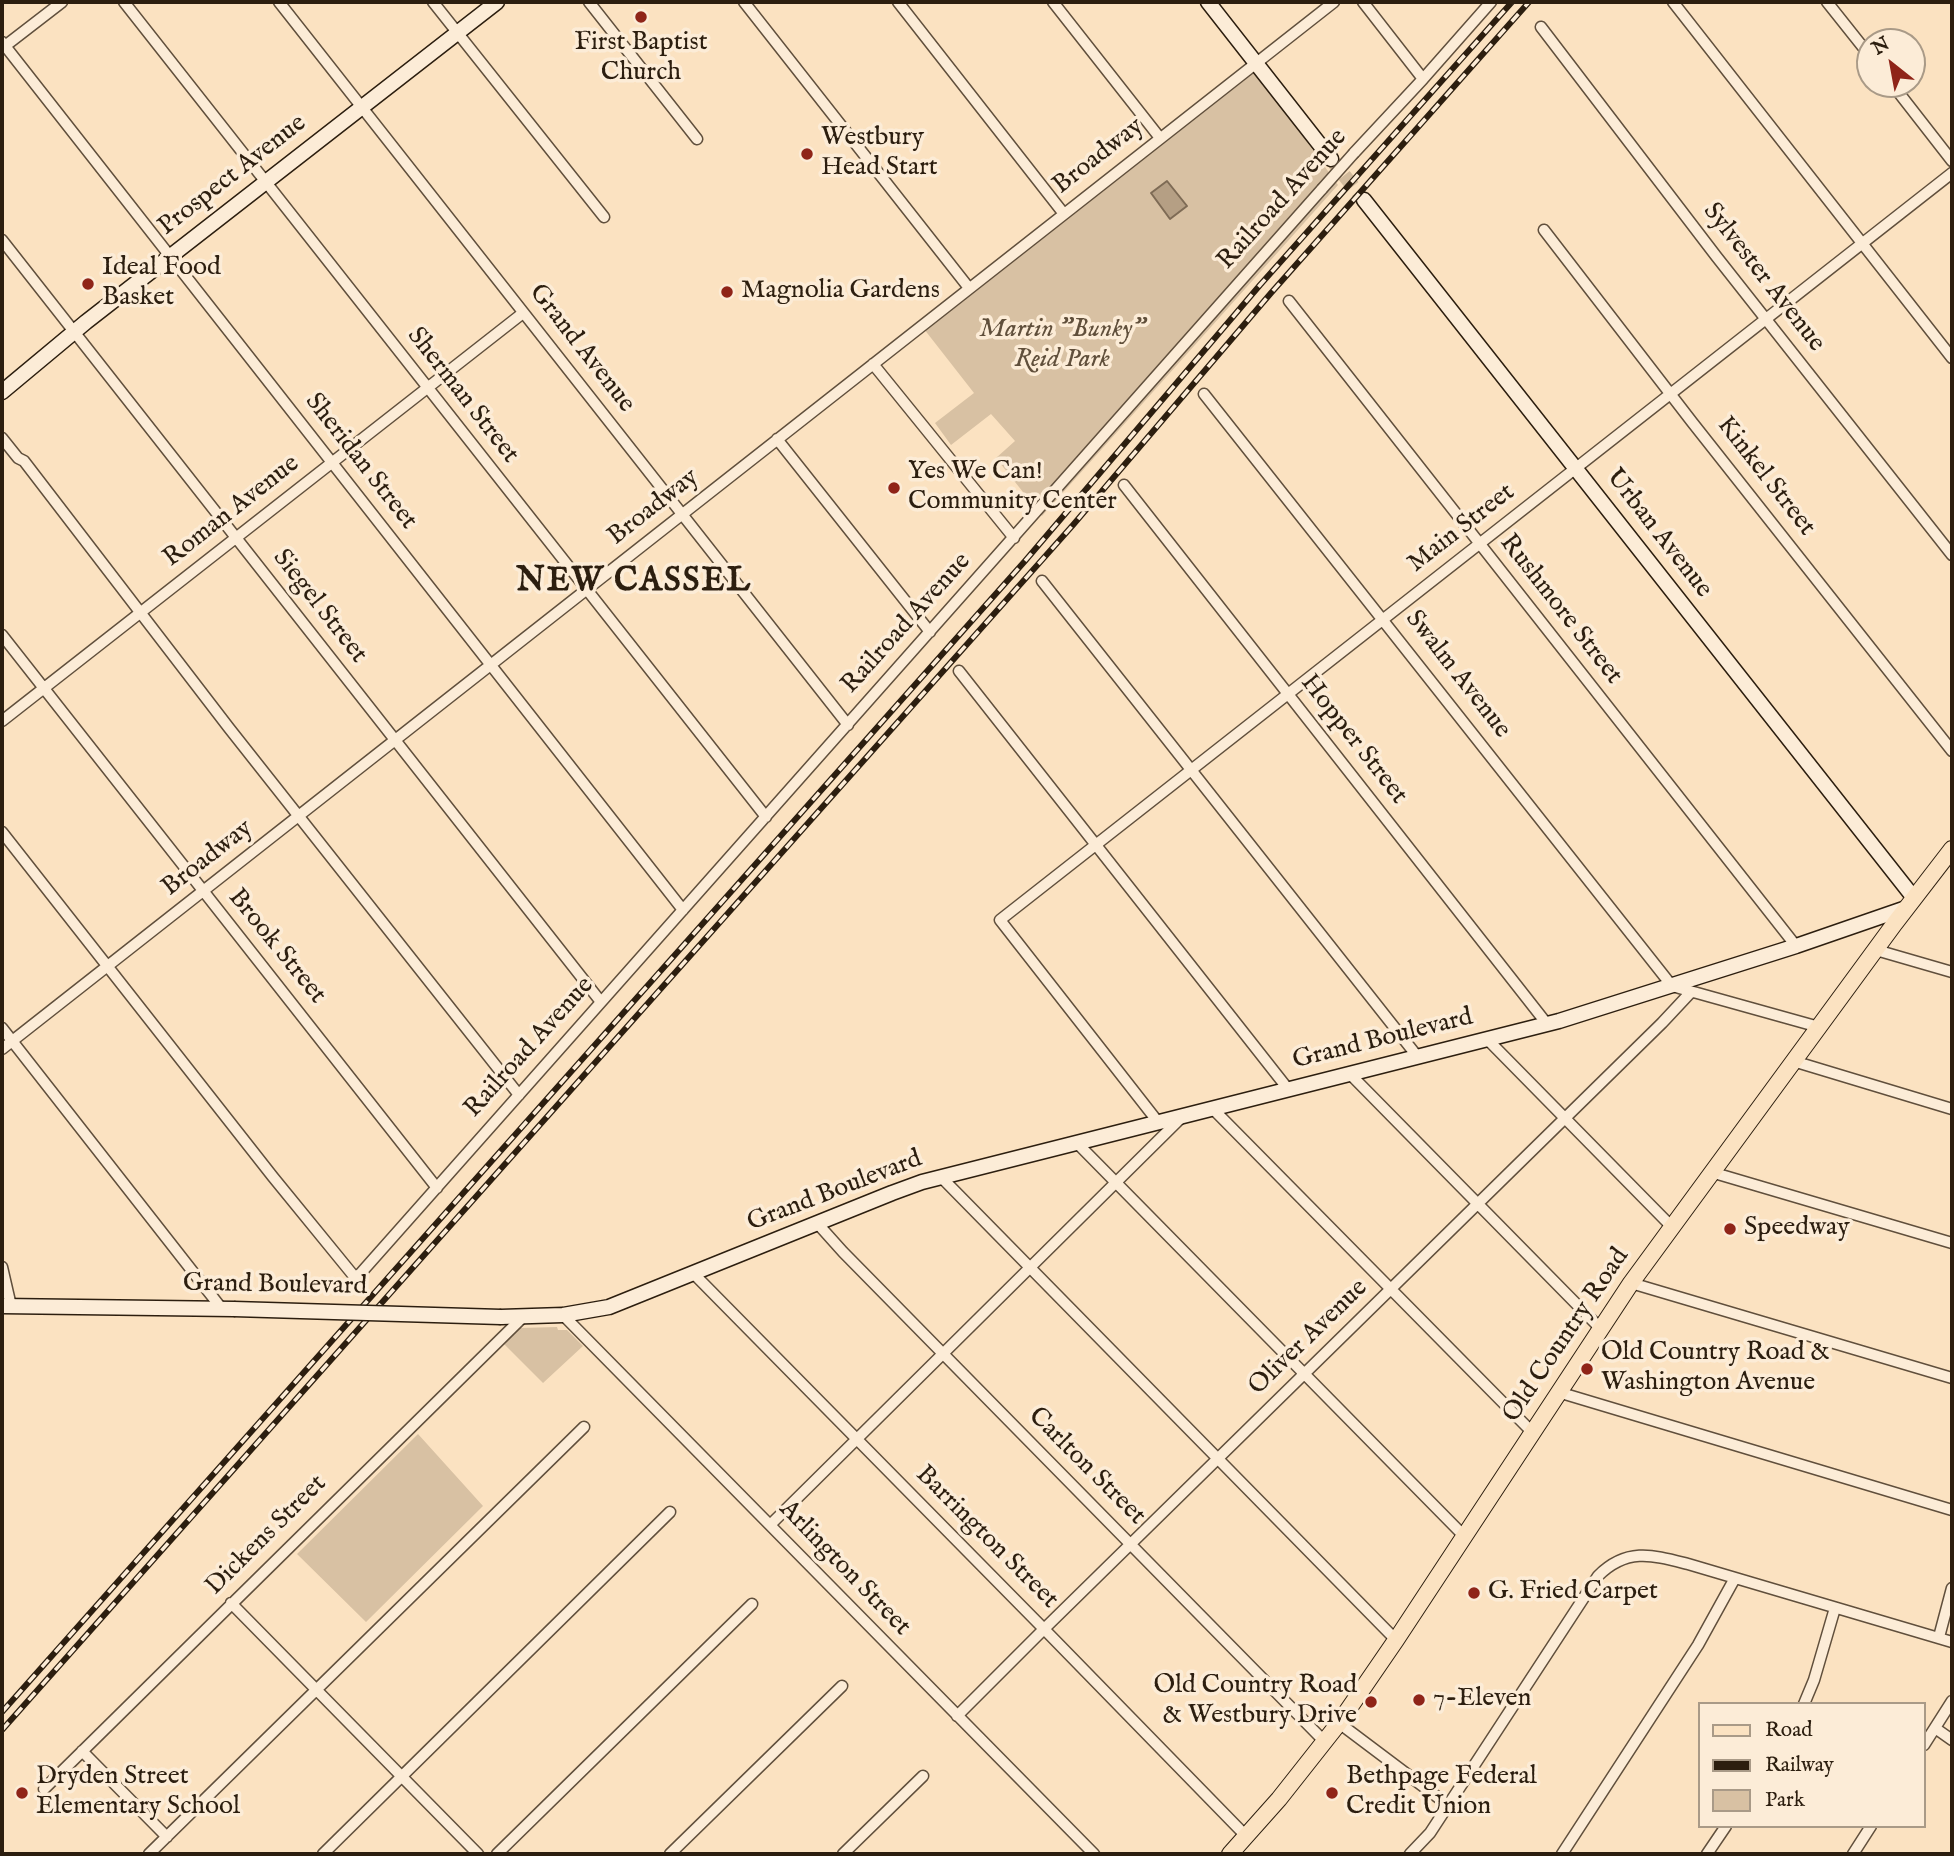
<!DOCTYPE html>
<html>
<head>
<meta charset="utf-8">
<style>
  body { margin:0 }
  #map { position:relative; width:1954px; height:1856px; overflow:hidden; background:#fbe2c1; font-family:"IM FELL English",serif }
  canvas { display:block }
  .frame { position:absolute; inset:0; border:4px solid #2c1e0f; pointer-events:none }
  .legend { position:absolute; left:1698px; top:1702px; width:228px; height:126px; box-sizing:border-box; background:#fcecd7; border:2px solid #a99a87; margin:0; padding:9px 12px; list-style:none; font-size:21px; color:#2c1e0f }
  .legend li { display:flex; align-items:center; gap:14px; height:35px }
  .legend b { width:35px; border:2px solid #a99a87 }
  .north { position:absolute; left:1856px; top:28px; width:70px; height:70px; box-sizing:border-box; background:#fcecd7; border:2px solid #a99a87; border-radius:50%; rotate:329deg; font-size:19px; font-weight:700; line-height:28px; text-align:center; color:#2c1e0f }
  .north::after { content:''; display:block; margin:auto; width:24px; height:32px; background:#8f2418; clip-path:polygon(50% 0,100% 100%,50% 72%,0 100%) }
</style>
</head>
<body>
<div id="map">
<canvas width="1954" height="1856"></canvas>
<div class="frame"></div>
<ul class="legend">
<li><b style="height:9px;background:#fbe2c1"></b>Road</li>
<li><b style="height:9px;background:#2c1e0f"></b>Railway</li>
<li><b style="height:19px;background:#d8c1a3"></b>Park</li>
</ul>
<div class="north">N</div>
</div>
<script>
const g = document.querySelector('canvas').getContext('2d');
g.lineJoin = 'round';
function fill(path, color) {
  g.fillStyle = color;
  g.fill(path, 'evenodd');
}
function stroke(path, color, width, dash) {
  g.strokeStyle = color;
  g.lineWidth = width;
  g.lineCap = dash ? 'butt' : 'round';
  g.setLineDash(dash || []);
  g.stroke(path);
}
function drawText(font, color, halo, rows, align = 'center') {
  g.font = font + ' "IM FELL English",serif';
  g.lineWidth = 7;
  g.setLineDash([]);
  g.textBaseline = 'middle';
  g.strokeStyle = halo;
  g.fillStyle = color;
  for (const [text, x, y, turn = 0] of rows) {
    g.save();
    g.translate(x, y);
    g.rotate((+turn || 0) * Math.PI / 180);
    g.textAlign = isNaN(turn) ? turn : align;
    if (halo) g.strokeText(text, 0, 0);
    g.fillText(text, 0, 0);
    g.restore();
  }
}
const green = new Path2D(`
  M1255,70L1338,185L1042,516L996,458L1015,441L991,414L951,445L935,423L974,393L924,329Z
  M557,1327L558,1330H567L583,1346L543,1383L504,1344L520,1328Z
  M418,1434L483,1506L366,1622L297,1554Z`);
const water = new Path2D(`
  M1167,181L1187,206L1170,219L1151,193Z`);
const secondaryTunnel = new Path2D(`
  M1331,159L1364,200`);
const street = new Path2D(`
  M124,2L766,817
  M279,2L848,725
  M433,2L604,217
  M589,2L697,139
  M744,2L969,288
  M898,2L1064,214
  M1053,2L1160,138
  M1363,2L1423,79
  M1673,2L1952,358
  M1827,2L1870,56
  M1541,27L1716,256L1952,555
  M2,42L683,910
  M5,46L62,2
  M1892,84L1952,161
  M1354,153L1423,79L1491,2
  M1544,230L1692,422L1952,751
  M2,240L601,1002
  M1289,301L1796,946
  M873,364L1014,538
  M1204,394L1672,986L1819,1027
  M2,438L18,458L24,461L229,728L519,1095
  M777,439L930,632
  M1124,485L1547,1024
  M1042,581L1417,1056
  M2,635L437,1188
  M959,671L1288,1089
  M2,721L523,313
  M2,832L273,1177L353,1275L356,1276L360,1274L1322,189
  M1876,950L1952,972
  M2,1028L222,1309
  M1487,1039L1671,1226
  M2,1049L1334,2
  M1793,1061L1952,1109
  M1350,1074L1600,1328
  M1213,1109L1532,1432
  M1158,1122L1000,920L1952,173
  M1077,1143L1464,1536
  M1711,1172L1952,1243
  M942,1178L1396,1640
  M817,1223L843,1252L1324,1741
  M2,1267L11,1306
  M693,1273L1044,1629L1246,1836
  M1631,1283L1952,1378
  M563,1315L1094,1854
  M1558,1392L1952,1510
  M770,1525L1183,1116
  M231,1603L478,1854
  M1939,1637L1952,1588
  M1804,1704L1814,1680L1835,1608
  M957,1716L1044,1629L1662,1023L1691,992
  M1339,1723L1448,1805
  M1935,1728L1952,1740
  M1924,1745L1952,1701
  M82,1751L167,1837
  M44,1789L523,1317
  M149,1854L584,1427
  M323,1854L670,1512
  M497,1854L752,1604
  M670,1854L842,1686
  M843,1854L923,1776
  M1410,1854L1430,1833L1598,1576C1627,1547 1653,1555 1688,1564L1952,1642
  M1562,1854L1698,1645L1735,1578
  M1707,1854L1726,1826
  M1853,1854L1871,1826`);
const secondary = new Path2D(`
  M1208,2L1331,159
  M1364,200L1914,898
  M2,392L86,322L497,2
  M2,1306L234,1309
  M501,1317L563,1315L609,1307L892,1193L922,1182L1559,1021L1796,946L1906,908`);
const primary = new Path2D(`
  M1230,1854L1279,1799L1339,1723L1396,1640L1631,1283L1895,923L1952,849`);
const rail = new Path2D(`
  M2,1712L1025,561L1260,285L1512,2
  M2,1730L1073,525L1271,293L1529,2`);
const streetBridge = new Path2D(`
  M1322,189L1354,153`);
const secondaryBridge = new Path2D(`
  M234,1309L501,1317`);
const markers = [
  [641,17,7,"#8f2418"],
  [807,154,7,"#8f2418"],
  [88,284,7,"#8f2418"],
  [727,292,7,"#8f2418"],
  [894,488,7,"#8f2418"],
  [1730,1229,7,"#8f2418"],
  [1587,1369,7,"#8f2418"],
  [1474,1593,7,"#8f2418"],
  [1419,1700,7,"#8f2418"],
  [1371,1702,7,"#8f2418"],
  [22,1793,7,"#8f2418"],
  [1332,1793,7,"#8f2418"]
];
const poiNames = [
  ["First Baptist",641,44,"center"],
  ["Church",641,74,"center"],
  ["Westbury",821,139],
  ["Head Start",821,169],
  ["Ideal Food",102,269],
  ["Basket",102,299],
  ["Magnolia Gardens",741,292],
  ["Yes We Can!",908,473],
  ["Community Center",908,503],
  ["Speedway",1744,1229],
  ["Old Country Road &",1601,1354],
  ["Washington Avenue",1601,1384],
  ["G. Fried Carpet",1488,1593],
  ["Old Country Road",1357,1687,"right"],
  ["& Westbury Drive",1357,1717,"right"],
  ["7-Eleven",1433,1700],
  ["Dryden Street",36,1778],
  ["Elementary School",36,1808],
  ["Bethpage Federal",1346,1778],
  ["Credit Union",1346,1808]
];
const streetNames = [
  ["Broadway",1099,157,-38],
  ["Prospect Avenue",233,176,-38],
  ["Railroad Avenue",1283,200,-48],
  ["Sylvester Avenue",1763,278,52],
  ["Grand Avenue",581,349,52],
  ["Sherman Street",462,396,52],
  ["Sheridan Street",360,462,52],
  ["Kinkel Street",1765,477,52],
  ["Broadway",654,508,-38],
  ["Roman Avenue",232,512,-38],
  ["Main Street",1462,529,-38],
  ["Urban Avenue",1658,534,52],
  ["Siegel Street",319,607,52],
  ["Rushmore Street",1560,610,52],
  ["Railroad Avenue",907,624,-48],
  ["Swalm Avenue",1457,675,52],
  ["Hopper Street",1353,740,52],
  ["Broadway",208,859,-38],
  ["Brook Street",276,947,51],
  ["Grand Boulevard",1383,1040,-14],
  ["Railroad Avenue",530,1048,-48],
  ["Grand Boulevard",835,1192,-21],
  ["Grand Boulevard",275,1286,1],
  ["Old Country Road",1567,1336,-56],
  ["Oliver Avenue",1309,1338,-44],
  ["Carlton Street",1086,1467,45],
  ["Dickens Street",267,1536,-45],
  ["Barrington Street",986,1538,45],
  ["Arlington Street",844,1569,46]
];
const parkNames = [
  ["Martin \"Bunky\"",1062,331],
  ["Reid Park",1062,361]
];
const districtNames = [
  ["NEW CASSEL",634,583]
];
fill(green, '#d8c1a3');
fill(water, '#b59f84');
stroke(water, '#7e6b55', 2);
stroke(secondaryTunnel, '#d2bb9d', 14, [14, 7]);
stroke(street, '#604f3c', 13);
stroke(secondary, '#2c1e0f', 17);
stroke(primary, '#2c1e0f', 18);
stroke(street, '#fcecd7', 10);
stroke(secondary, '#fcecd7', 14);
stroke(primary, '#fbe2c1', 16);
stroke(rail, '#2c1e0f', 6);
stroke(rail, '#fcecd7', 3.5, [10]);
stroke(streetBridge, '#604f3c', 13, []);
stroke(secondaryBridge, '#2c1e0f', 17, []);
stroke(streetBridge, '#fcecd7', 10);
stroke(secondaryBridge, '#fcecd7', 14);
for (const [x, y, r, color] of markers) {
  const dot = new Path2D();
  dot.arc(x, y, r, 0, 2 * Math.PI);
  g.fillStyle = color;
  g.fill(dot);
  stroke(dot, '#fcecd7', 2.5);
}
drawText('26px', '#2c1e0f', '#fcecd7', poiNames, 'left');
drawText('26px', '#2c1e0f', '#fcecd7', streetNames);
drawText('italic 26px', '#604f3b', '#fcecd7', parkNames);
g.letterSpacing = '2px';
drawText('bold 33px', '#2c1e0f', '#fcecd7', districtNames);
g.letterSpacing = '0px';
</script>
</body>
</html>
